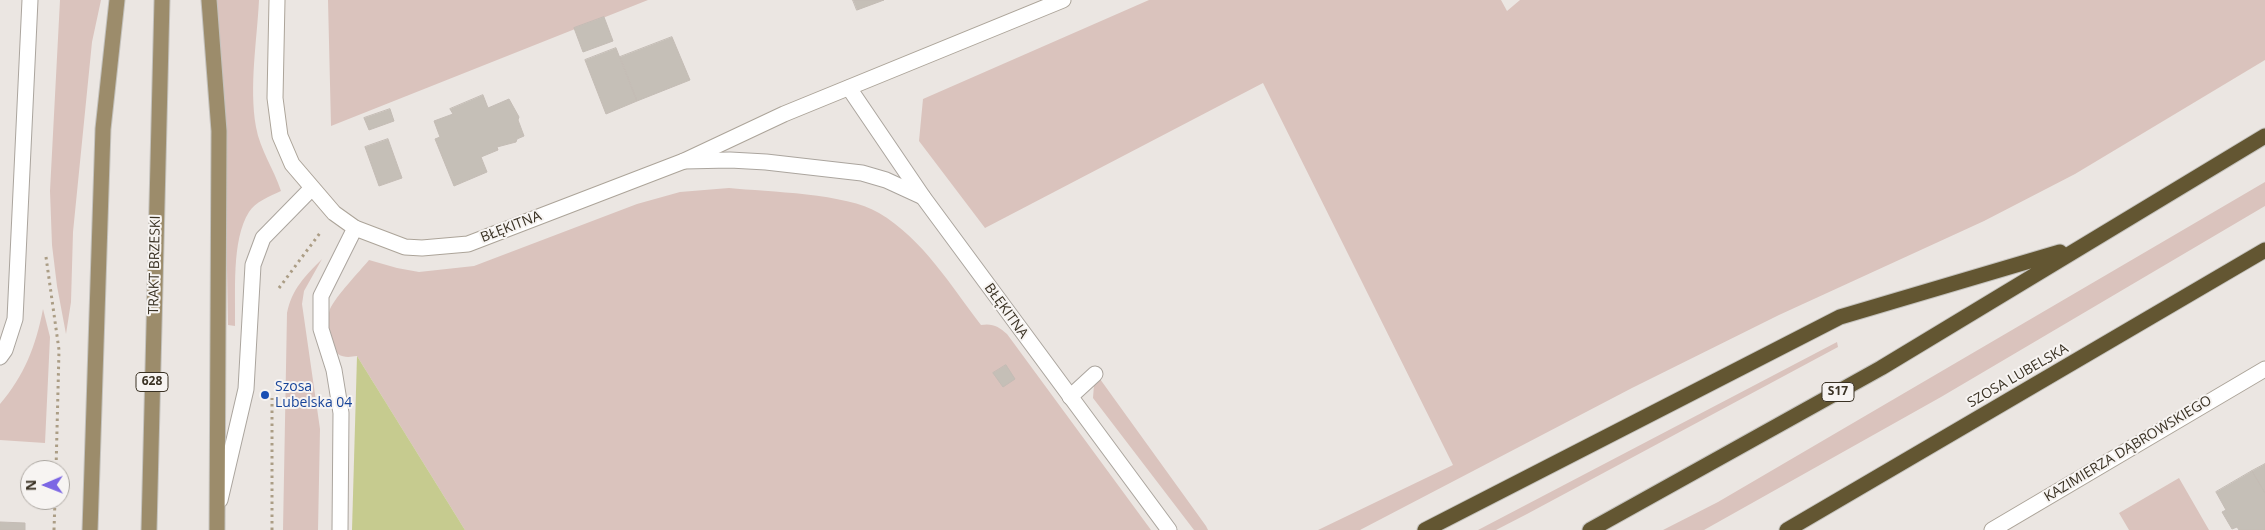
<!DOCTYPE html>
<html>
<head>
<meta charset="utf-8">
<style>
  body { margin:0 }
  #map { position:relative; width:2265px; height:530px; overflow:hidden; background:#ebe6e2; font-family:"Open Sans",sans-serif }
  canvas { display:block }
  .north { position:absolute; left:20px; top:460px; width:50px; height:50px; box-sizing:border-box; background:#f7f4f2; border:1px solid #aba6a0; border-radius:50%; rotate:269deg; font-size:14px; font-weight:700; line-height:20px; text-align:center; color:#3a3224 }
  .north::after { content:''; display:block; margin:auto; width:18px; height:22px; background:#7c66e4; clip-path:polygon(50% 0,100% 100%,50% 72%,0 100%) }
</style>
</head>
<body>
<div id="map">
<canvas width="2265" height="530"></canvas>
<div class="north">N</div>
</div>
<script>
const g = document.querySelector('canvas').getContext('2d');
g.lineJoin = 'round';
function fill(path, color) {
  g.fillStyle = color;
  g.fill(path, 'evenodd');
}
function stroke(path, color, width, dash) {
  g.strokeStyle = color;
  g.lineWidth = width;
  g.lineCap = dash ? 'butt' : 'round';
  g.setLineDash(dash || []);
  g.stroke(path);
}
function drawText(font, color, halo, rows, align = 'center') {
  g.font = font + ' "Open Sans",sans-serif';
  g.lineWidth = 4;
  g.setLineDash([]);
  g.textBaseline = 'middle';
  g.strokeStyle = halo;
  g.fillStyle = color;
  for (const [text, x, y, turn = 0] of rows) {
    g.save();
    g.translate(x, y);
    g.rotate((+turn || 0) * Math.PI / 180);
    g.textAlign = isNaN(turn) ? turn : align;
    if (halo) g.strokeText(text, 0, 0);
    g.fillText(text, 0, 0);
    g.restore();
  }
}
const green = new Path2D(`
  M60,0H101L92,42L73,232L71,302L66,334L57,286L52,245L50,191Z
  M215,0H259C257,41 249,86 256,127C260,150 274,169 281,191C270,196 255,202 249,212C231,240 236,294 235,326L228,325L226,215Z
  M328,0H648L331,126Z
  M1149,0H1501L1507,11L1520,0H2265V60L2075,174L1984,221L1779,315L1632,388L1360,530H1318L1453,465L1263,83L985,228L919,141L923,99Z
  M2265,182V206L1941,397L1704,530H1663L1718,502Z
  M729,188C769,192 846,193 879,213C923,239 951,286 981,325C993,323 999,327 1007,334L1151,530H465L357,356C350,357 344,358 338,354C328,346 326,321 330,309C336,296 359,272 369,260L397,268L419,272L474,266L637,204L680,192Z
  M322,259L304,291L302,304L320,429L318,530H283L287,313C292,289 305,276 322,259Z
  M43,309L50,337L45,443L0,440V404C24,376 36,346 43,309Z
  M1837,342L1838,347L1527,514L1496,530H1478Z
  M1100,379L1206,526L1208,530H1194L1093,398L1094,385Z
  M2179,478L2209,530H2129L2119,513Z`);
const water = new Path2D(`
  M357,356L465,530H352Z`);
const building = new Path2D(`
  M853,0H884L857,10Z
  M604,17L613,41L583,52L574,28Z
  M672,37L690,80L637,101L620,57Z
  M616,48L637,101L606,114L585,60Z
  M483,95L488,108L509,99L519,117L518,120L524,136L517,139L516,142L497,147L498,150L481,157L487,172L454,186L435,139L440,137L434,121L453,114L450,109Z
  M390,109L394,121L369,130L364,118Z
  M388,139L402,178L379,186L365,147Z
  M1006,365L1015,379L1003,387L993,373Z
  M2265,464V493L2252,471Z
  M2252,471L2265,493V530H2239L2237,527L2232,529L2222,512L2226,510L2216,492Z
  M0,522L25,523V530H0Z`);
const path = new Path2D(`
  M46,257L59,350L56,470
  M279,288L320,233
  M54,530L55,500
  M272,530V398`);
const lane = new Path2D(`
  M684,161L730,160L766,162L862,173L886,180L923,197
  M1070,397L1095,374
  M220,500L246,389L253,265L263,238L311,189
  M340,530L341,413L334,370L321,329V296L355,228`);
const street = new Path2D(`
  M849,88L923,197L1169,530
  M0,357L5,350L15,319L30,0`);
const secondary = new Path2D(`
  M277,0L275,98L280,136L292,164L334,213L355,228L405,247L422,248L468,244L684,161L784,114L1063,0
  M1992,530L2265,369`);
const primary = new Path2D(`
  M209,0L219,131L217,530
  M90,530L103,129L117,0
  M149,530L162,0`);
const highway = new Path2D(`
  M1425,530L1840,317L2060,252
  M1590,530L1881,368L2265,136
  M1787,530L2265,250`);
const markers = [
  [265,395,5,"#1a4fb4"]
];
const shields = [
  [152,382,32],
  [1838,392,32]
];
const shieldNames = [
  ["628",152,382],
  ["S17",1838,392]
];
const streetNames = [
  ["BŁĘKITNA",511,227,-21],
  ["TRAKT BRZESKI",155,265,-89],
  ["BŁĘKITNA",1006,311,54],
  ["SZOSA LUBELSKA",2018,376,-30],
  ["KAZIMIERZA DĄBROWSKIEGO",2128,449,-31]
];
const transitNames = [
  ["Szosa",275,387],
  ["Lubelska 04",275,403]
];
fill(green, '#dac3bd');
fill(water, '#c6cb8f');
fill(building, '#c5bfb7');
stroke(building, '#c4bcb5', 1);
stroke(lane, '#aba59e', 17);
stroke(street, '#aba59e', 17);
stroke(secondary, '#aca499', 17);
stroke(primary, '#c4c2bd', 17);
stroke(highway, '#c4c2bd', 17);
stroke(path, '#ab9d85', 3, [2.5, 4]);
stroke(lane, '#fff', 15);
stroke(street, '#fff', 15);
stroke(secondary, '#fff', 15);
stroke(primary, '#9c8c6b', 15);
stroke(highway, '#635632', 15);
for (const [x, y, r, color] of markers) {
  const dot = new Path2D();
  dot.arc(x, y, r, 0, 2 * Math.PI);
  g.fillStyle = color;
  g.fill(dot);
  stroke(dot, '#f7f4f2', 2);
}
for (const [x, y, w] of shields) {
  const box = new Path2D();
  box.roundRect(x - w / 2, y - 9.5, w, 19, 4);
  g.fillStyle = '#f7f4f2';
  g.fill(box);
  stroke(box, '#3a3224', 1);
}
drawText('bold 12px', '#3a3224', null, shieldNames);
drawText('14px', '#3a3224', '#f7f4f2', streetNames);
drawText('14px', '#164399', '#f7f4f2', transitNames, 'left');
</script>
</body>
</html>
